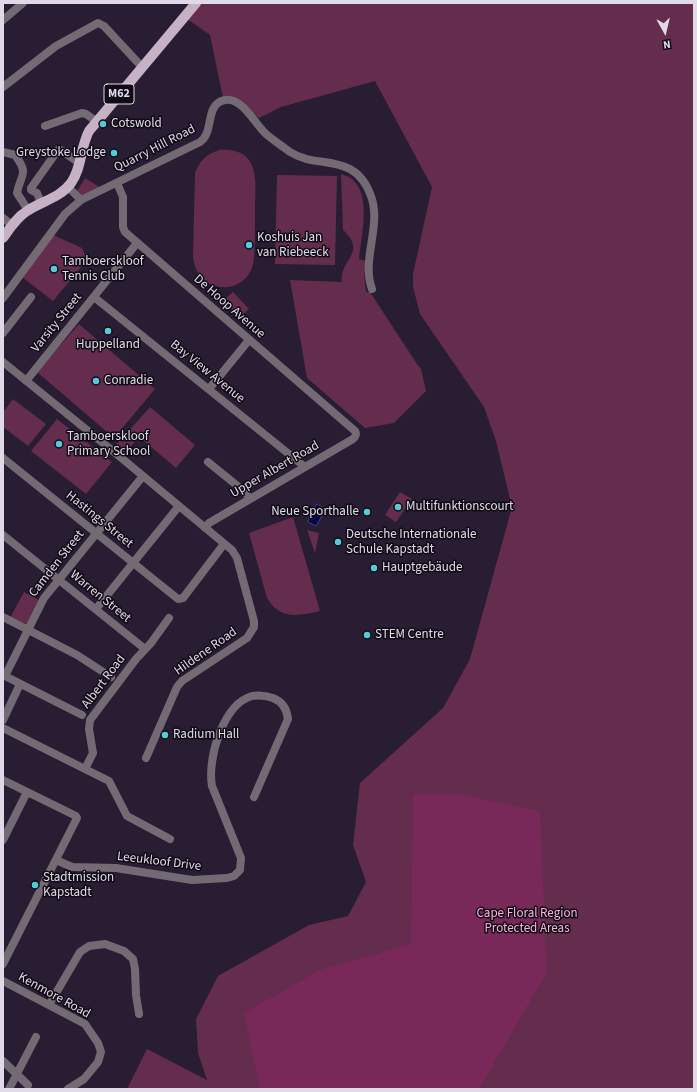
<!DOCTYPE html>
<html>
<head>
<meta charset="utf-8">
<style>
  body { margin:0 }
  #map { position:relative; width:697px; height:1092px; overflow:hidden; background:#281d33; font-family:"Source Sans 3",sans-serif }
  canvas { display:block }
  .frame { position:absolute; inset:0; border:4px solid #e0d9e8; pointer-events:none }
  .north { position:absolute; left:645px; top:12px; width:40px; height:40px; -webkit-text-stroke:3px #0f0a14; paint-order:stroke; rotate:172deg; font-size:11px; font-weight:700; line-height:16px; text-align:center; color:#e0d9e8 }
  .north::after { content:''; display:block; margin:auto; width:14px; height:18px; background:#e0d9e8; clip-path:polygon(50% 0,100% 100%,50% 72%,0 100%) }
</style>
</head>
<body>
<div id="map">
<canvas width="697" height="1092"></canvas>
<div class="frame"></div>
<div class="north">N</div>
</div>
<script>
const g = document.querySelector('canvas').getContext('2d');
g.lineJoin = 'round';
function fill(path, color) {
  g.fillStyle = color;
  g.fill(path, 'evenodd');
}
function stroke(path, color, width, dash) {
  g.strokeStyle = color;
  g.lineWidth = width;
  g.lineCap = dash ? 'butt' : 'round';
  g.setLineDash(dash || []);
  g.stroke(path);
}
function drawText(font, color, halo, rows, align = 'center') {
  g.font = font + ' "Source Sans 3",sans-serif';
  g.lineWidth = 3;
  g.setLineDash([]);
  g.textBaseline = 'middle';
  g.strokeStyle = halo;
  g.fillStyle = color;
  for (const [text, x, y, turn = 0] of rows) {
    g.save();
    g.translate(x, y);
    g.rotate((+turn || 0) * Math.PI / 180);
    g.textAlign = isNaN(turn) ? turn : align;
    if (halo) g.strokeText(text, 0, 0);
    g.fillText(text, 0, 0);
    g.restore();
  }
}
const green = new Path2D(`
  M201,3H694V1089H127L147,1049L207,1080L198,1053L196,1019L218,976L309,925L348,916L366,882L353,845L360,783L443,708L470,659L512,507L496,441L484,407L420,314L413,287V274L432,187L375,81L281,107L259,118L249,110L223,98L210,35L187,19Z
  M219,150C260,147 256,180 255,209C255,225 255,242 254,258C251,297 197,297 193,257L195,173C199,161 207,154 219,150Z
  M341,174C343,175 347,176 349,177C373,191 361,237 359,259L366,261V272L364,273L366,292H370L417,364L421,369L426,391L394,423L365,428L307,378L290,280L342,282C339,260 368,253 343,230Z
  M277,175L337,176L335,265L275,264Z
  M85,178L101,188L82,196L77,191Z
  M53,235L82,248L87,260L53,301L22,277Z
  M233,292L249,309L240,317L224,300Z
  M79,324L155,389L114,438L37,372Z
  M13,399L46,424L28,446L3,427V412Z
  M150,407L195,445L176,468L139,437L123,455L114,447Z
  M57,419L112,462L86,494L31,451Z
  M400,492L412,499L396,522L385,515Z
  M293,517L320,611C298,616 280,620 267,598L249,533Z
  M307,530L319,533L315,553Z
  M24,592L41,601L29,623L26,624L10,618Z`);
const forest = new Path2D(`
  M413,794H458L540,811L547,972L479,1089H260L244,1013L322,969L411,944Z`);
const water = new Path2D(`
  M317,504L326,509L316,526L308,522Z`);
const minor = new Path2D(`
  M3,20L23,3
  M3,87L56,46L98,23L104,26L142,67
  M45,126L82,113L86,114L96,121
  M3,152L15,155C30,175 20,175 17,193L28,210
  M117,183L123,197V227L125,232L355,431C357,434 356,436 353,439L209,523L205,528
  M68,187L81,200L200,142C215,132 204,104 225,100C242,97 255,124 266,134C273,140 282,146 290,152C318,170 355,151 371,196C382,226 361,259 372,289
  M41,203L37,193L31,190V188L58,150H61L79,163
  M3,218L12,225
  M94,297L305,467
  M3,298L65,214L81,200
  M3,333L31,297
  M3,362L119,456L232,550L237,558L254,621V627L247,638L182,681L177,687L146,758
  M26,381L137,243
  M209,389L249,340
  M3,458L178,599L183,598L224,544
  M208,462L245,492L250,499
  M3,535L145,649
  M96,609L179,506
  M3,617L77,655L111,677
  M3,675L82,715
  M5,676L44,598L143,476
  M3,720L20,684
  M3,728L109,781L127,816L170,839
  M85,769L93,753L89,729L90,720L136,659L151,643L169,618
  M3,780L76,816L77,818L3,964
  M3,840L27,792
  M56,860L72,867L116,868L192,880L227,878L234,876L240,870L241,858L212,786C207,759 223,704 252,696C259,695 267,696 273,698C283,702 287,709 288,719L254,797
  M3,981L85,1024L98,1043L101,1052L98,1062L84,1079L68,1089
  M49,1005L80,952L89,946L105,944L124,951L133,959L135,969L136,995L139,1014
  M3,1061L28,1085
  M9,1089L36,1037`);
const major = new Path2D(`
  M3,238C10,228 17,217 27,211C42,201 60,198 71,183C82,168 80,148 89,131L196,3`);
const markers = [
  [103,124,4,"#53cbdb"],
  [114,153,4,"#53cbdb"],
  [249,245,4,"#53cbdb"],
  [54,269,4,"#53cbdb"],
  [108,331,4,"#53cbdb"],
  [96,381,4,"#53cbdb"],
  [59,444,4,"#53cbdb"],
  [398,507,4,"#53cbdb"],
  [367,512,4,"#53cbdb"],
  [338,542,4,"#53cbdb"],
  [374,568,4,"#53cbdb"],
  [367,635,4,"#53cbdb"],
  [165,735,4,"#53cbdb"],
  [35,885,4,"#53cbdb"]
];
const shields = [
  [119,94,30]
];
const shieldNames = [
  ["M62",119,94]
];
const poiNames = [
  ["Cotswold",111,124],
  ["Greystoke Lodge",106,153,"right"],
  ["Koshuis Jan",257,238],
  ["van Riebeeck",257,253],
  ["Tamboerskloof",62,262],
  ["Tennis Club",62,277],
  ["Huppelland",108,345,"center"],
  ["Conradie",104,381],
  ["Tamboerskloof",67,437],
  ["Primary School",67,452],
  ["Multifunktionscourt",406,507],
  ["Neue Sporthalle",359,512,"right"],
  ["Deutsche Internationale",346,535],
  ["Schule Kapstadt",346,550],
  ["Hauptgebäude",382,568],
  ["STEM Centre",375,635],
  ["Radium Hall",173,735],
  ["Stadtmission",43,878],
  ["Kapstadt",43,893]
];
const streetNames = [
  ["Quarry Hill Road",155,149,-27],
  ["De Hoop Avenue",229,307,41],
  ["Varsity Street",57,323,-51],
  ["Bay View Avenue",207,372,39],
  ["Upper Albert Road",275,470,-30],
  ["Hastings Street",99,520,39],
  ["Camden Street",57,564,-52],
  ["Warren Street",100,597,39],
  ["Hildene Road",206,652,-35],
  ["Albert Road",104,682,-53],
  ["Leeukloof Drive",159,862,7],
  ["Kenmore Road",54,996,29]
];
const parkNames = [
  ["Cape Floral Region",527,914],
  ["Protected Areas",527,929]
];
fill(green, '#642c4d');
fill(forest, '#782959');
fill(water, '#04034b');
stroke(water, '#46437a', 1);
stroke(minor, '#746a73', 8);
stroke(major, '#c6b1c5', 10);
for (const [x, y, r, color] of markers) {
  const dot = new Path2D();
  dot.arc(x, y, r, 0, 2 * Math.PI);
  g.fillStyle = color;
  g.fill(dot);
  stroke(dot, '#0f0a14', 1.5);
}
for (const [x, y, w] of shields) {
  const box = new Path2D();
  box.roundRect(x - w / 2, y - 10, w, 20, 3);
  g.fillStyle = '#0f0a14';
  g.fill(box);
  stroke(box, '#e0d9e8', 1);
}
drawText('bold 12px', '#e0d9e8', null, shieldNames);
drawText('13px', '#e0d9e8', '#0f0a14', poiNames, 'left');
drawText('13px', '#e0d9e8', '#0f0a14', streetNames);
drawText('13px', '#f9b4d9', '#0f0a14', parkNames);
</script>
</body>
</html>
